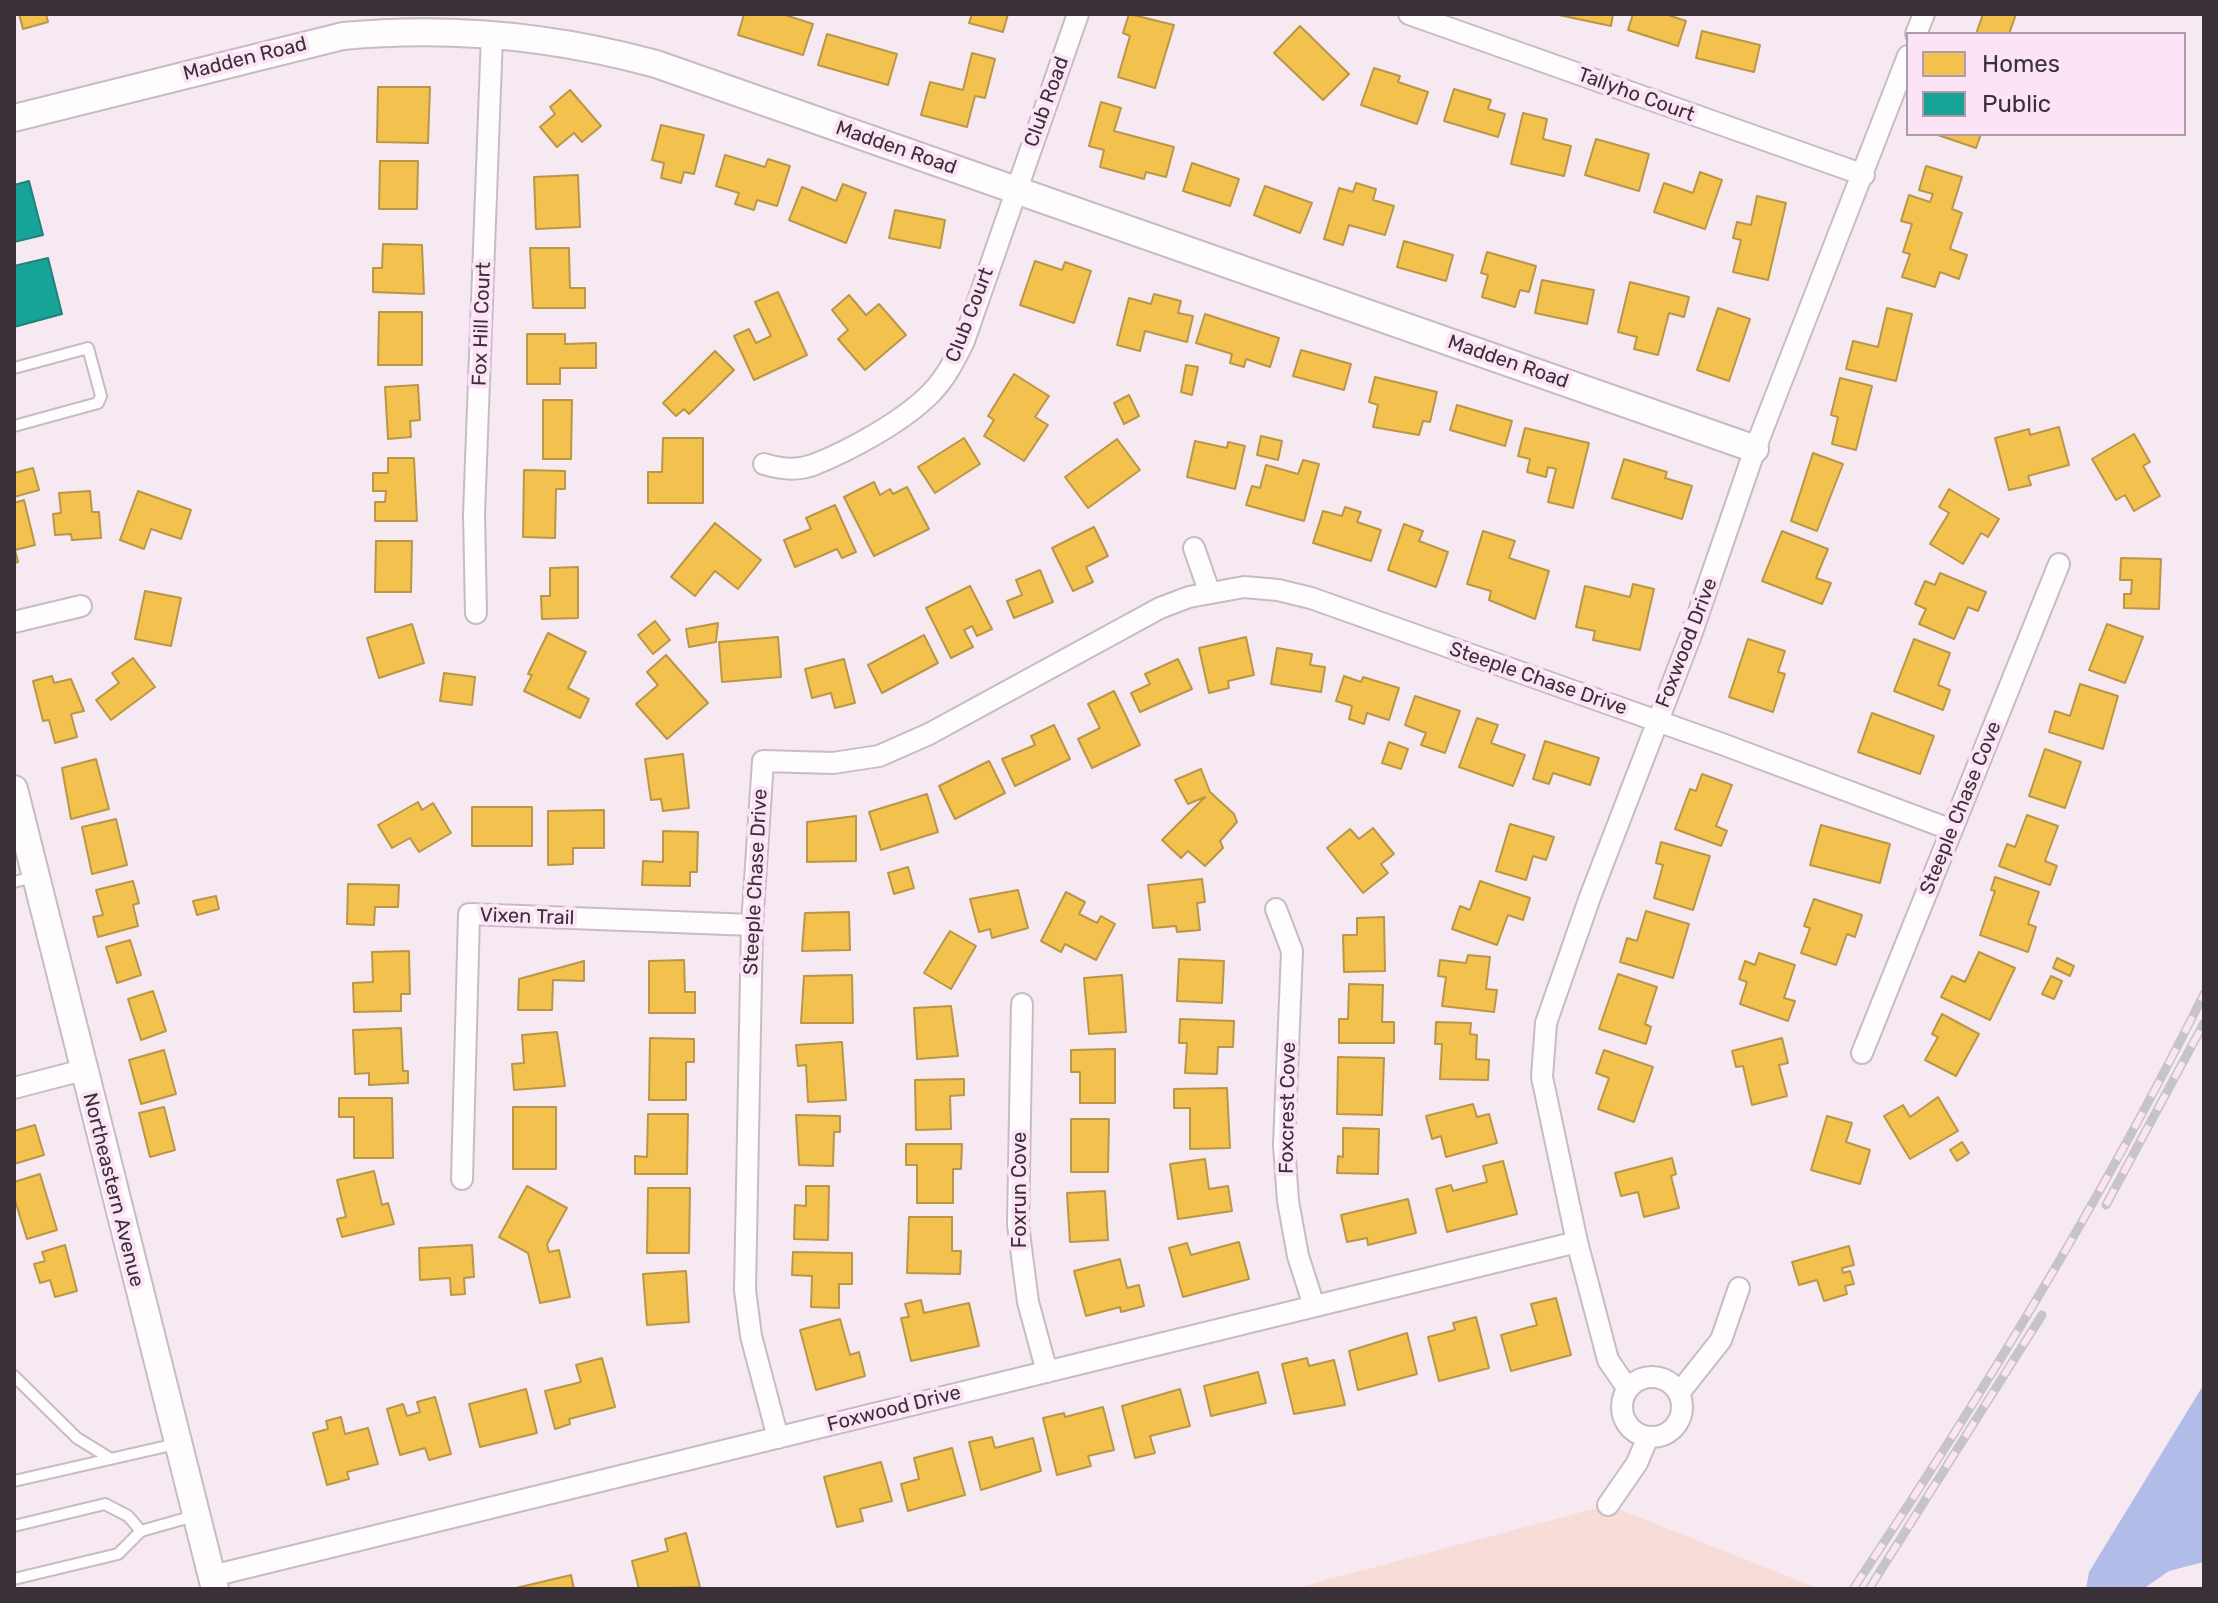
<!DOCTYPE html>
<html>
<head>
<meta charset="utf-8">
<style>
  body { margin:0 }
  #map { position:relative; width:2218px; height:1603px; overflow:hidden; background:#f6e9f2; font-family:Rubik,sans-serif }
  canvas { display:block }
  .frame { position:absolute; inset:0; border:16px solid #3a3138; pointer-events:none }
  .legend { position:absolute; left:1906px; top:32px; width:280px; height:104px; box-sizing:border-box; background:#fce3f5; border:2px solid #ae9ca9; margin:0; padding:10px 14px; list-style:none; font-size:24px; color:#3a3138 }
  .legend li { display:flex; align-items:center; gap:16px; height:40px }
  .legend b { width:40px; border:2px solid #ae9ca9 }
</style>
</head>
<body>
<div id="map">
<canvas width="2218" height="1603"></canvas>
<div class="frame"></div>
<ul class="legend">
<li><b style="height:22px;background:#f2c14e"></b>Homes</li>
<li><b style="height:22px;background:#17a398"></b>Public</li>
</ul>
</div>
<script>
const g = document.querySelector('canvas').getContext('2d');
g.lineJoin = 'round';
function fill(path, color) {
  g.fillStyle = color;
  g.fill(path, 'evenodd');
}
function stroke(path, color, width, dash) {
  g.strokeStyle = color;
  g.lineWidth = width;
  g.lineCap = dash ? 'butt' : 'round';
  g.setLineDash(dash || []);
  g.stroke(path);
}
function drawText(font, color, halo, rows, align = 'center') {
  g.font = font + ' Rubik,sans-serif';
  g.lineWidth = 8;
  g.setLineDash([]);
  g.textBaseline = 'middle';
  g.strokeStyle = halo;
  g.fillStyle = color;
  for (const [text, x, y, turn = 0] of rows) {
    g.save();
    g.translate(x, y);
    g.rotate((+turn || 0) * Math.PI / 180);
    g.textAlign = isNaN(turn) ? turn : align;
    if (halo) g.strokeText(text, 0, 0);
    g.fillText(text, 0, 0);
    g.restore();
  }
}
const green = new Path2D(`
  M1608,1505L1820,1589H1292Z`);
const water = new Path2D(`
  M2204,1384V1562L2169,1571L2143,1589H2086L2089,1572Z`);
const homes = new Path2D(`
  M19,14H46L48,22L23,29Z
  M744,14H782L813,24L803,55L738,35Z
  M972,14H1008L1003,32L969,23Z
  M1129,14L1174,25L1155,88L1118,77L1130,36L1123,33Z
  M1554,14H1613L1611,26Z
  M1633,14H1665L1686,21L1678,46L1628,30Z
  M1983,14H2016L2009,34H1976Z
  M1300,26L1349,74L1323,100L1274,53Z
  M1702,31L1760,45L1754,72L1696,58Z
  M827,34L897,54L888,85L818,65Z
  M972,53L995,59L985,98L975,96L967,127L921,115L930,82L963,90Z
  M1374,68L1400,76L1398,82L1428,92L1417,124L1361,105Z
  M378,87H430L428,143L377,142Z
  M1454,89L1491,100L1488,109L1505,114L1498,137L1444,121Z
  M570,90L601,126L582,142L574,133L557,147L540,127L555,114L550,107Z
  M1101,102L1121,108L1114,131L1174,147L1166,177L1146,172L1144,179L1100,167L1104,150L1089,146Z
  M1523,113L1547,119L1543,139L1571,146L1564,176L1511,164Z
  M661,125L704,135L694,174L684,172L681,183L661,178L664,163L652,160Z
  M1935,134H1981L1976,148Z
  M1596,139L1649,154L1639,191L1585,175Z
  M725,155L765,167L768,159L790,166L777,206L757,200L754,210L735,204L739,193L716,186Z
  M380,161H418L417,209H379Z
  M1192,163L1239,179L1230,206L1183,191Z
  M1926,166L1962,177L1952,209L1962,213L1950,249L1967,255L1959,279L1940,272L1935,287L1902,277L1910,254L1903,252L1912,224L1901,221L1909,195L1930,202L1933,194L1919,190Z
  M1700,172L1722,180L1705,229L1654,212L1664,183L1693,193Z
  M578,175L580,227L536,229L534,177Z
  M1356,183L1376,189L1373,200L1394,206L1385,235L1349,225L1343,245L1324,239L1339,188L1353,192Z
  M843,184L866,193L846,243L789,220L802,187L836,201Z
  M1265,186L1312,203L1300,233L1254,215Z
  M1757,196L1786,203L1768,280L1733,272L1741,240L1733,238L1737,222L1751,225Z
  M895,210L945,220L940,248L889,238Z
  M1404,241L1453,255L1446,281L1397,267Z
  M383,244L422,245L424,294L373,292V268H382Z
  M530,248H569L570,288H585V308H533Z
  M1487,252L1536,266L1529,292L1520,290L1515,307L1482,297L1488,275L1481,273Z
  M1035,261L1062,270L1065,262L1091,271L1074,323L1020,305Z
  M1542,280L1594,290L1587,324L1535,313Z
  M1630,282L1689,297L1684,317L1669,313L1658,355L1634,349L1637,337L1618,332Z
  M778,292L807,355L754,380L734,336L749,329L756,343L771,336L755,302Z
  M1154,294L1181,301L1178,313L1193,316L1187,342L1145,331L1140,351L1117,345L1129,298L1151,304Z
  M849,295L866,315L879,304L906,335L865,370L838,339L848,330L832,310Z
  M1718,308L1750,319L1729,381L1697,370Z
  M1887,308L1912,314L1896,381L1846,369L1853,341L1878,347Z
  M379,312H422V365H378Z
  M1205,314L1279,338L1270,367L1246,359L1244,367L1230,363L1232,354L1196,343Z
  M527,334H565V344L596,343V368H560V384H527Z
  M1301,350L1351,364L1344,390L1293,376Z
  M715,351L734,370L689,414L684,409L676,416L663,403Z
  M1186,365L1198,367L1192,395L1181,392Z
  M1014,374L1049,396L1035,417L1048,425L1024,461L984,436L994,420L988,416Z
  M1375,377L1437,392L1430,422L1423,421L1419,435L1373,427L1378,405L1369,402Z
  M1840,378L1872,386L1856,450L1832,444L1838,417L1831,415Z
  M418,385L420,420L410,421L411,437L388,439L385,387Z
  M1129,395L1139,416L1124,424L1114,403Z
  M543,400H572L571,459H543Z
  M1457,405L1512,421L1505,446L1450,430Z
  M2059,427L2069,465L2028,476L2031,485L2009,490L1995,438L2029,429L2030,435Z
  M1525,428L1589,443L1573,508L1548,502L1556,469L1548,467L1546,477L1527,472L1530,459L1518,456Z
  M2134,434L2150,462L2143,466L2160,496L2134,511L2125,495L2116,500L2092,459Z
  M1261,436L1282,441L1278,460L1257,455Z
  M663,438H703V503H648V472H662Z
  M964,438L980,464L935,493L918,467Z
  M1117,439L1140,470L1088,508L1065,477Z
  M1195,441L1227,448L1228,442L1245,446L1235,489L1187,477Z
  M1813,453L1843,464L1817,531L1791,521Z
  M388,458H414L417,521H375V502H385L386,491H373V473H388Z
  M1624,459L1667,472L1665,478L1692,486L1682,519L1612,498Z
  M1303,460L1319,464L1304,521L1246,505L1252,486L1260,488L1266,465L1298,474Z
  M33,468L39,490L14,497V473Z
  M524,470L565,471V489H556L555,538L523,537Z
  M874,482L880,495L890,489L893,494L907,487L929,529L874,556L844,497Z
  M1949,489L1999,519L1988,537L1981,533L1963,564L1930,544L1949,513L1939,507Z
  M90,491L92,512H99L101,538L72,540L71,534L55,535L53,514L61,513L59,493Z
  M138,491L191,510L181,539L151,529L144,549L120,540Z
  M24,500L35,545L15,550L18,562L14,563V503Z
  M835,505L856,552L842,558L837,549L795,567L784,540L811,529L806,518Z
  M1345,507L1361,512L1357,522L1381,530L1371,561L1313,543L1323,511L1342,516Z
  M715,523L761,560L738,589L715,571L695,596L671,577Z
  M1404,524L1423,531L1419,541L1448,552L1436,587L1388,570Z
  M1094,527L1108,556L1086,567L1093,582L1073,591L1052,548Z
  M1483,531L1515,541L1509,558L1549,571L1535,619L1489,600L1491,591L1467,584Z
  M1782,531L1828,549L1816,578L1831,583L1822,604L1762,581Z
  M376,541H412L411,592H375Z
  M2121,558L2161,559L2159,609L2124,608V594H2131L2132,580H2120Z
  M578,567V618L542,619L541,596H550V568Z
  M1040,570L1053,602L1014,618L1007,601L1022,595L1016,580Z
  M1940,573L1986,592L1978,611L1968,607L1954,639L1919,624L1926,609L1915,604L1925,581L1935,585Z
  M1633,584L1654,589L1640,650L1593,640L1595,631L1576,627L1585,586L1630,597Z
  M970,586L992,629L977,636L972,626L964,630L973,647L951,658L926,608Z
  M145,591L181,598L171,646L135,639Z
  M655,621L670,640L653,654L638,635Z
  M718,623L716,642L689,647L686,629Z
  M412,624L424,663L379,678L367,638Z
  M2107,624L2143,637L2125,683L2089,670Z
  M548,633L586,652L568,688L589,699L580,718L524,691L532,675L528,674Z
  M924,635L938,663L882,693L868,665Z
  M778,637L781,677L722,682L719,642Z
  M1246,637L1254,675L1228,681L1229,688L1209,693L1199,648Z
  M1748,639L1785,651L1778,672L1785,674L1773,712L1729,697Z
  M1914,639L1950,653L1938,685L1950,690L1943,710L1894,691Z
  M1277,648L1312,654L1310,665L1325,667L1321,692L1271,684Z
  M666,655L708,703L667,739L636,704L658,685L647,672Z
  M133,658L155,687L111,720L96,700L119,683L112,673Z
  M844,659L855,703L835,708L831,693L812,698L805,669Z
  M1178,659L1192,689L1140,712L1131,693L1150,684L1145,674Z
  M444,673L475,677L472,705L440,701Z
  M52,676L54,683L71,679L84,711L71,714L77,737L55,743L49,720L43,721L33,681Z
  M1344,676L1361,682L1363,677L1399,688L1389,720L1367,713L1364,724L1349,719L1352,706L1336,701Z
  M2080,684L2118,696L2103,749L2049,732L2055,711L2070,716Z
  M1114,691L1140,745L1092,768L1078,739L1100,728L1088,704Z
  M1415,696L1460,711L1445,753L1421,745L1426,733L1405,725Z
  M1872,713L1934,736L1920,774L1858,752Z
  M1477,718L1498,725L1491,743L1525,755L1513,786L1459,767Z
  M1054,725L1070,759L1015,786L1002,759L1035,745L1031,736Z
  M1545,741L1599,758L1590,785L1553,773L1549,784L1533,779Z
  M1389,742L1408,749L1401,769L1382,763Z
  M2045,749L2081,762L2065,808L2029,796Z
  M683,754L689,808L663,811L661,799L651,800L645,759Z
  M96,759L109,809L71,819L62,768Z
  M989,761L1005,793L955,819L939,786Z
  M1201,769L1210,792L1234,814L1237,822L1220,841L1223,848L1205,866L1188,851L1181,858L1162,840L1205,797L1188,804L1175,780Z
  M1702,774L1732,785L1716,826L1727,831L1721,846L1675,829L1690,789L1696,791Z
  M927,794L938,832L881,850L869,812Z
  M418,802L422,810L433,803L451,833L419,852L410,838L392,848L378,825Z
  M472,807H532V846H472Z
  M604,810V848H573V864L548,865V811Z
  M2027,815L2058,826L2045,861L2057,866L2050,885L1999,866L2007,844L2015,847Z
  M856,816V861L807,862V822Z
  M116,819L127,865L92,874L82,827Z
  M1510,824L1554,837L1546,860L1533,856L1526,880L1496,871Z
  M1821,825L1890,844L1880,883L1810,865Z
  M1373,828L1394,854L1381,864L1388,873L1363,893L1327,848L1350,829L1359,839Z
  M663,831L698,832L697,872H690V886L642,885L643,861L663,862Z
  M1661,842L1710,856L1693,910L1654,898L1663,865L1656,863Z
  M908,867L914,888L894,894L888,873Z
  M1995,877L2039,892L2028,924L2036,927L2028,952L1980,935L1995,891L1991,890Z
  M1202,879L1205,902L1197,903L1200,930L1177,932L1176,926L1153,928L1148,885Z
  M133,881L139,903L133,905L138,926L98,937L93,917L103,915L96,890Z
  M1480,881L1530,898L1523,920L1508,915L1497,945L1452,929L1460,906L1470,910Z
  M348,884L399,885L398,907H375L374,925L347,924Z
  M1018,890L1028,928L992,938L990,929L979,932L970,899Z
  M1066,892L1085,902L1079,914L1097,923L1101,916L1115,924L1096,960L1065,944L1061,952L1041,941Z
  M216,896L219,909L197,915L193,901Z
  M1814,899L1862,915L1855,937L1847,934L1836,965L1801,953L1810,928L1804,926Z
  M1646,911L1689,924L1673,978L1620,962L1627,938L1637,941Z
  M849,912L850,950L802,951L805,913Z
  M1384,917L1385,971L1344,972L1343,935H1357V918Z
  M950,931L976,946L951,989L924,973Z
  M130,940L141,975L117,983L106,947Z
  M409,951L410,994H401V1011L354,1012L353,983L373,982L372,952Z
  M1979,952L2015,968L1990,1020L1941,997L1952,976L1965,982Z
  M1759,953L1795,965L1784,998L1795,1001L1788,1021L1740,1004L1747,982L1739,979L1745,961L1755,965Z
  M1468,955L1490,957L1486,989L1497,990L1494,1012L1442,1006L1446,977L1438,976L1440,960L1466,963Z
  M2057,958L2074,966L2070,976L2053,968Z
  M1179,959L1224,961L1222,1003L1177,1001Z
  M684,960L685,992H695V1013H649V961Z
  M584,961V981L553,980L552,1010H518L519,979Z
  M1618,974L1657,987L1645,1024L1651,1027L1646,1044L1599,1029Z
  M852,975L853,1023H801L804,976Z
  M1122,975L1126,1032L1089,1034L1084,978Z
  M2051,976L2062,981L2054,999L2042,994Z
  M1349,984L1383,985L1382,1022H1394V1043H1339V1019H1348Z
  M153,991L166,1031L141,1040L128,999Z
  M951,1006L958,1056L917,1059L914,1008Z
  M1942,1014L1979,1034L1956,1076L1925,1060L1938,1037L1932,1034Z
  M1180,1019L1234,1021L1233,1047H1218L1217,1074L1185,1073L1187,1043H1179Z
  M1436,1022L1471,1023L1470,1034L1477,1035L1476,1059L1489,1060L1488,1080L1440,1079L1442,1044H1435Z
  M401,1028L403,1071H408V1083L369,1085V1073L355,1074L353,1030Z
  M557,1032L565,1086L514,1090L512,1064L524,1063L522,1035Z
  M650,1038L694,1039V1062H686V1100H649Z
  M1782,1038L1788,1063L1779,1065L1787,1096L1752,1105L1743,1066L1736,1067L1732,1051Z
  M842,1042L846,1100L808,1102L806,1065L798,1066L796,1045Z
  M1115,1049V1103H1080V1072H1071V1050Z
  M164,1050L176,1094L141,1104L129,1060Z
  M1604,1050L1653,1067L1634,1122L1598,1109L1609,1078L1596,1073Z
  M1338,1057L1384,1058L1382,1115L1337,1114Z
  M964,1079V1095L950,1096L951,1129L916,1130L915,1080Z
  M1227,1088L1230,1148L1190,1149V1108H1174V1089Z
  M1938,1097L1958,1131L1910,1159L1884,1116L1903,1105L1910,1117Z
  M339,1098H392L393,1158H354V1117H339Z
  M1473,1104L1477,1117L1489,1114L1497,1143L1446,1157L1441,1136L1432,1139L1426,1116Z
  M164,1107L175,1150L150,1157L139,1113Z
  M513,1107H556V1169H513Z
  M648,1114H688L687,1174H635V1156L647,1157Z
  M796,1115L840,1116V1132H834L833,1166L799,1165Z
  M1827,1116L1852,1123L1846,1142L1870,1150L1860,1184L1811,1170Z
  M1071,1119H1109L1108,1172H1071Z
  M35,1125L44,1155L14,1164V1131Z
  M1343,1128L1379,1129L1378,1174L1337,1173L1338,1156L1343,1157Z
  M1962,1142L1969,1153L1957,1161L1950,1150Z
  M906,1144H962L961,1169H953V1203H917V1165H906Z
  M1672,1158L1676,1174L1671,1176L1679,1208L1644,1217L1638,1192L1621,1196L1615,1173Z
  M1205,1159L1209,1189L1228,1186L1232,1211L1178,1219L1170,1164Z
  M1503,1161L1517,1214L1447,1232L1436,1189L1451,1185L1453,1191L1487,1182L1483,1166Z
  M374,1171L382,1205L388,1203L394,1224L342,1237L337,1219L346,1217L337,1180Z
  M40,1174L57,1230L27,1239L14,1197V1182Z
  M527,1186L567,1208L547,1244L549,1252L559,1250L570,1297L540,1303L528,1253L499,1237Z
  M806,1186H829L828,1240L794,1239L795,1205L806,1206Z
  M648,1188H690L689,1253H647Z
  M1105,1191L1108,1240L1070,1242L1067,1193Z
  M1408,1199L1416,1233L1368,1245L1367,1238L1347,1242L1341,1215Z
  M909,1217H952V1251H961L960,1274L907,1273Z
  M1239,1242L1249,1279L1183,1297L1169,1248L1187,1243L1191,1255Z
  M65,1245L77,1291L55,1297L50,1280L40,1283L34,1264L45,1261L42,1252Z
  M472,1245L474,1277L464,1278L465,1294L451,1295L450,1278L420,1280L419,1248Z
  M1849,1246L1854,1265L1842,1268L1843,1273L1850,1271L1854,1284L1845,1286L1847,1294L1824,1301L1817,1280L1799,1285L1792,1262Z
  M793,1252L852,1253V1284H839V1308L811,1307L812,1276L792,1275Z
  M1120,1259L1127,1288L1139,1285L1144,1306L1121,1312L1120,1307L1086,1316L1074,1271Z
  M686,1271L689,1322L647,1325L643,1274Z
  M1556,1298L1571,1355L1511,1371L1501,1335L1537,1325L1531,1304Z
  M921,1300L924,1313L969,1303L979,1346L911,1361L901,1318L909,1317L905,1304Z
  M1476,1317L1489,1368L1439,1381L1428,1337L1455,1330L1453,1323Z
  M840,1319L850,1355L859,1352L865,1376L816,1390L800,1330Z
  M1407,1333L1417,1374L1358,1390L1349,1351Z
  M602,1358L615,1407L569,1419L570,1424L555,1429L545,1391L581,1382L576,1365Z
  M1307,1358L1309,1366L1334,1360L1345,1405L1294,1414L1282,1364Z
  M1258,1372L1266,1403L1211,1416L1204,1386Z
  M526,1389L537,1433L480,1447L469,1404Z
  M1180,1389L1190,1426L1150,1436L1155,1453L1135,1458L1122,1406Z
  M435,1397L451,1454L429,1460L425,1448L400,1455L387,1409L403,1404L407,1416L420,1412L417,1402Z
  M1103,1407L1114,1450L1088,1456L1091,1466L1057,1475L1043,1418L1064,1413L1065,1417Z
  M341,1417L345,1434L368,1428L378,1464L347,1472L349,1479L327,1485L313,1433L328,1429L326,1421Z
  M992,1437L995,1448L1033,1438L1041,1471L981,1490L969,1442Z
  M952,1448L965,1495L908,1511L901,1484L919,1479L914,1458Z
  M881,1462L892,1501L860,1509L863,1521L837,1527L824,1477Z
  M686,1533L700,1587L639,1589L632,1561L668,1551L665,1539Z
  M571,1575L574,1589H516V1588Z`);
const public = new Path2D(`
  M29,181L43,235L14,242V185Z
  M48,258L62,314L14,327V266Z`);
const service = new Path2D(`
  M14,368L88,348L101,396L98,403L14,426
  M14,882L33,877
  M14,1376L77,1438L111,1459
  M14,1481L176,1444
  M14,1526L105,1504L128,1516L141,1531
  M14,1579L118,1554L141,1531L194,1516`);
const minor = new Path2D(`
  M1409,14L1864,175
  M1916,34L1924,14
  M764,464C781,469 796,471 813,465C849,451 904,421 931,393C946,378 955,359 964,341L1078,14
  M1194,548L1209,591
  M476,613L474,514L492,35
  M14,622L81,606
  M1276,909L1292,951L1284,1145L1288,1201L1298,1256L1314,1306
  M1022,1004L1018,1225L1028,1302L1047,1372
  M1862,1053L2059,564
  M14,1088L83,1070
  M462,1179L469,914L752,925
  M1622 1407a30 30 0 1 1 60 0a30 30 0 1 1-60 0Z
  M1628,1389L1608,1360L1577,1242L1542,1077L1546,1023L1590,897L1691,635L1755,449L1908,56
  M1679,1393L1721,1340L1739,1288
  M778,1438L751,1336L745,1290L752,925L763,761L833,763L879,756L929,734L1160,608L1189,597L1244,587L1278,590L1311,598L1722,744L1952,830
  M1608,1505L1637,1463L1648,1437
  M212,1576L1577,1242`);
const tertiary = new Path2D(`
  M14,118L343,36C449,26 554,36 656,64L1755,449
  M14,789L215,1589`);
const rail = new Path2D(`
  M2106,1205L2204,1023
  M1853,1589C1981,1397 2101,1201 2204,994
  M1869,1589L2042,1315`);
const streetNames = [
  ["Madden Road",245,59,-14],
  ["Tallyho Court",1636,95,20],
  ["Club Road",1047,102,-70],
  ["Madden Road",896,148,19],
  ["Club Court",970,315,-69],
  ["Fox Hill Court",482,324,-88],
  ["Madden Road",1508,362,19],
  ["Foxwood Drive",1687,643,-69],
  ["Steeple Chase Drive",1538,679,19],
  ["Steeple Chase Cove",1961,808,-68],
  ["Steeple Chase Drive",756,882,-87],
  ["Vixen Trail",527,917,2],
  ["Foxcrest Cove",1288,1108,-89],
  ["Northeastern Avenue",113,1190,76],
  ["Foxrun Cove",1020,1190,-90],
  ["Foxwood Drive",894,1409,-14]
];
fill(green, '#f7dcd8');
fill(water, '#b1bce8');
fill(homes, '#f2c14e');
stroke(homes, '#bb9647', 2);
fill(public, '#17a398');
stroke(public, '#22817b', 2);
stroke(service, '#c7bcc4', 14);
stroke(minor, '#c7bcc4', 24);
stroke(tertiary, '#c7bcc4', 30);
stroke(service, '#fefcfd', 10);
stroke(minor, '#fefcfd', 20);
stroke(tertiary, '#fefcfd', 26);
stroke(rail, '#c7c4c7', 9);
stroke(rail, '#fce3f5', 6, [18]);
drawText('20px', '#3a3138', '#fce3f5', streetNames);
</script>
</body>
</html>
